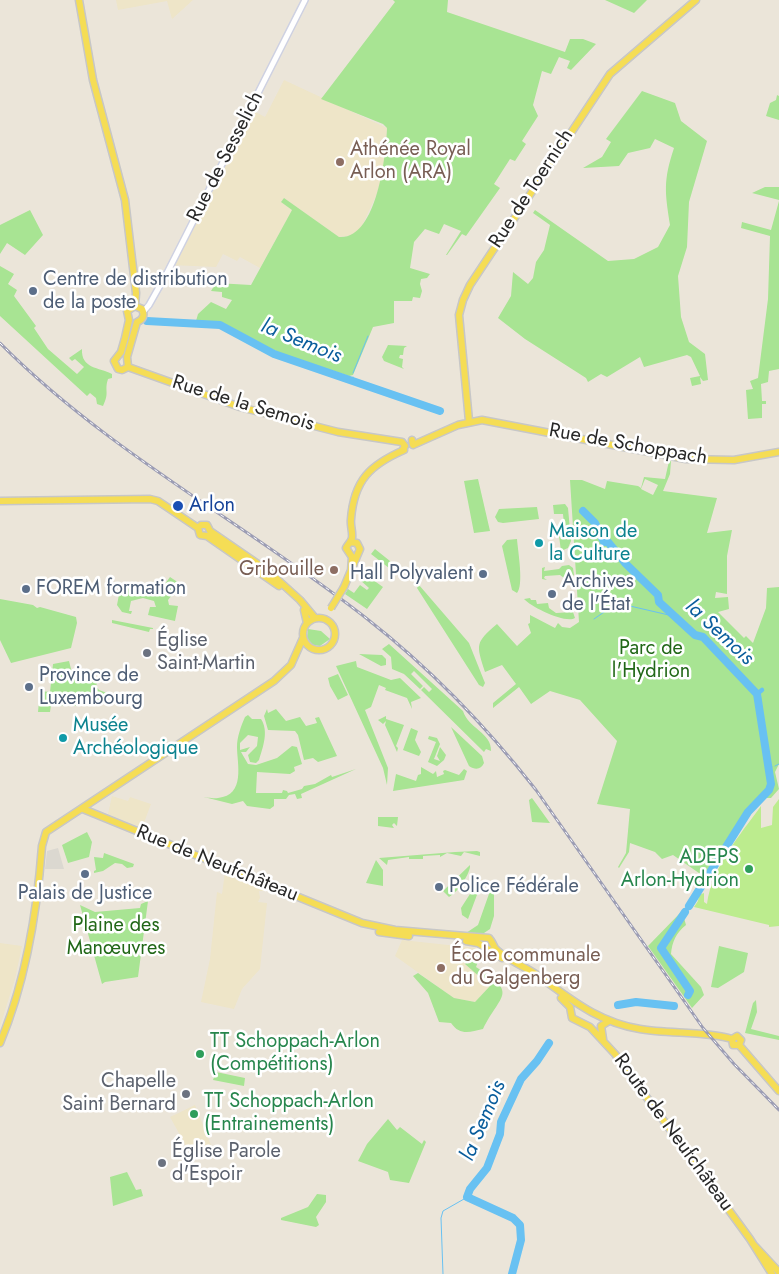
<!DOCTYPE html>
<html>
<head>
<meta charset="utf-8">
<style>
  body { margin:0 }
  canvas { display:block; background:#ebe5d9 }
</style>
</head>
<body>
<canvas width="779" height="1274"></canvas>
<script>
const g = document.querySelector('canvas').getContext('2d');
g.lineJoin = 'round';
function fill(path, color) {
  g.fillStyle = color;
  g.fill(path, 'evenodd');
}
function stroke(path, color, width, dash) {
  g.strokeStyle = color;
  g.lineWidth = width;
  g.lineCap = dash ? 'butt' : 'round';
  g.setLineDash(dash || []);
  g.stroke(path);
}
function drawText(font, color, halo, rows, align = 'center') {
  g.font = font + ' Jost,sans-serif';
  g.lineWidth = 5;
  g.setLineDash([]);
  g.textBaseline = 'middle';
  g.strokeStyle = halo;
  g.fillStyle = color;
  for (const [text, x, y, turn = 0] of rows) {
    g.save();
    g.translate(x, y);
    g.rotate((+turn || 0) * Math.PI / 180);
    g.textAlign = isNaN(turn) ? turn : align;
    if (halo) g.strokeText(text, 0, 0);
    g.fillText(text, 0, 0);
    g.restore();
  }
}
const education = new Path2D(`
  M116,0H193L172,19L167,1L118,10Z
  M284,80L387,128L384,169L376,196L361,228L353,235L339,237L284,198L281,202L292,210L260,268L240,257L237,261L223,254L216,267L171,265L250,109L265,117Z
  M112,796L128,801L130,797L151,804L142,828L108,814Z
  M225,872L266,888L264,891H259L260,898L258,902L267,903L260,969L242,989L234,1009L201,1002L210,959L217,892L222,894Z
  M402,940L476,948L465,964L490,986L475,1002L454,998L395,956Z
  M0,943L22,946L15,979L0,1026Z
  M195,1105L211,1145L191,1155L170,1117Z`);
const green = new Path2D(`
  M393,0H448L447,12L565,52L570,39H583L596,44L571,70L567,68L570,61L559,57L551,74L542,71L533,105L538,116L522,141L526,144L515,161L510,159L494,184L500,188L466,236L462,234L447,255H446L461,231L444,224L439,234L425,229L414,242L410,268L430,274L427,278L421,279L420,284L422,291L420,298L413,297L412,301H394V323L373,327L353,375L349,376L280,353L223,325L196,321L198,314L211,302L226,309L232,300L222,297V292L211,291L216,283L251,285L292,210L281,202L284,198L339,237C377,240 386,155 387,128L383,124L321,99L395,2Z
  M605,0H647L634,13Z
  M642,91L675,103L681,121L707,141L689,202L687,247L678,276L681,317L689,342L705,354L708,380L703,381L700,377L701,384L692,386L690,378L700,376L691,357L687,355L644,367L640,357L607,377L601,374L588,382L586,378L525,339L498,318L511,296L513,272L528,284L533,278L536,262L544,250L550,225L533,213L535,210L608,261L634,259L658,247L670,225C665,192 663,181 674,148L655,139L650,148L628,153L619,166L583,168L602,157L611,142L606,139Z
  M777,95L779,96V120L766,116L770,103L776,100Z
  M765,187H779V200L752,193Z
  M779,201V369L769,371L768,382L761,384L762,401H766V404H762V418L748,419L746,390L753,389L750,381L758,378L768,299L770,236L741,228L742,222L771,230Z
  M30,210L43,235L25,255L7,243L0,254V225Z
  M0,266L14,274L8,284L17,290L14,296L36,326L34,328L48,349L77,374L84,367L75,359L72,361L69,358L82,349C81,369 99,367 112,374V378L108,379C104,391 110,392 103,406L97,404L96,398L90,393L87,396L0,316Z
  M388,345L407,346L404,348L403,355H400L399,358L403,359L402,367L404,369L384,361L382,357Z
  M669,461H671L670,474L663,491L717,498L707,533L732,530L727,556V594L716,592L715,598L728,597L729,609L718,612L744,638L746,636L753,643L766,608L767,588L779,587V764L775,772L779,789L771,798H763L753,809L709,880L673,855L662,859L655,852L630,843L629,852L619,868L618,867L626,853L630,809L597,804L617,741L580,700L550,691L531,704L519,687L493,708V703L516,684L502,665L485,672C476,644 475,643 497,624L517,646L531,633L528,624L530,623V615L555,628L558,623L562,627L570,628L579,622L570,480H582L605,489L607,481L638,486L641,488L644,477L665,479ZM645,479L658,485L653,495L641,489Z
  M478,479L490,531L474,533L464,481Z
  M565,504L568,508L571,541L568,548L561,551L559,536L565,535L563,514H554L553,505Z
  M537,507L539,519L503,523L498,522L495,517L499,509Z
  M517,539C518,552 524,585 517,593L512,590L502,546L507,540Z
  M375,549L390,561L400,573L398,575L371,554Z
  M569,565L573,568L574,575L571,577L564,578L560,575L545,576L544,578L547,580L542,579V568L545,567L544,571L559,569L562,566Z
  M359,570L383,587L367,609L345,594L348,589L354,593L360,585L367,590L369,588L360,580Z
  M170,577L185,587L177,589L168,600L169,605L178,606L175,621L148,615L150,607H156L154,601L143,598L131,601L129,611H132L131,614L122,612L117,605L121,584L124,582L159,589L162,588Z
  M419,585L469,643L485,683L483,687L479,685L417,588Z
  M530,598L531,600H536L537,604L548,603L549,608L556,613L573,612L575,618C566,624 531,607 524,599Z
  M0,599L33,605L37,608L40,607L76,617L77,623L71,648L11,663L0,640Z
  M112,620L153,628V629H150L149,632L112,623Z
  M308,629L321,631L330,639L320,646L313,645L307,638Z
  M389,644L463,711C468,728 492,733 491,751L486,749L484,752L421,690L424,687L429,692L432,689L414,671L411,674L423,686L420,689L404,674L392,669L391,657L382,649Z
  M359,654L382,655L386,659V665L381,666Z
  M69,661L73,677L98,681L96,686L99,690L107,693L101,703L92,697L91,699L79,700L77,706L51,705L50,712H38L40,691L50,692L53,664Z
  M356,661L357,667L391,680L400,678L421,698L411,702L412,709L407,698L385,690L386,688L379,685L371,707L365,710L388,768L387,785L383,768L336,666Z
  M338,674L348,695L338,700L330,686L328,678Z
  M267,709L268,713L276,709L286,721L300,717L306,726L317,723L315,718L319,717L337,756L318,762L313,758L304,760L298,735L295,731L268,730L264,716Z
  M248,715L252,719H261C269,731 263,747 259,760L256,763L250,762L248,755L257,746L258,737L248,735L240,743V750L250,747L246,752H241L248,764L256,765L277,758L292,746L297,747L302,764L294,767L295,771L290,774L257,772L256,793H282L283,790L287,791L288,793L302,789L304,786L315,784L331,775L332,777L356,769L301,794L302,798L297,799L295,794L289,795L286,799H274V806L270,809L247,806L243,801L232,804L204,797C206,797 213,799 218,798C246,795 237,764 237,747C237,737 241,726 245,717Z
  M386,716V719L404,725L396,746L398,748L397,752L385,725L386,721L383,724L378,720Z
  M451,727L482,756L484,763C481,770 475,770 469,766Z
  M411,728L418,731L415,740L421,752L419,756L403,750Z
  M429,736L437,738L440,744L434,759L440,761L437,756L440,747L446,755L444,760L437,766L428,762L436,742L428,739Z
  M421,767L433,774L436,771L437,777L444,774L443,771L445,770L459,775L464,769L467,771L464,780L393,791L396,774L416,781L418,775L421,774Z
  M532,798L550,823L532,822L529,800Z
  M378,817H398L397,826L394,823L392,825L394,828L378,826Z
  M87,832L92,842L89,857L68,863L62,845Z
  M455,852L477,851L480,852V856L464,852L461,856L447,853L440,857V855L423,856V859H409V857L388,860L387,865L379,858Z
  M104,853L134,864L133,867L127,868L122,864L115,863L103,871L94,873V871L96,870L94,857L103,858Z
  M376,860L383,870V886L366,883Z
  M470,865C471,873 457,893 449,897L443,891Z
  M477,883L481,884L468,919L462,915L461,908Z
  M490,891L494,892V916L490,929L484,933H466L478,925Z
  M148,901L138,977L105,982L102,984L80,905L95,912L140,908L141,904Z
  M682,911L686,925C676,933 672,942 671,954L701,987L704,995L692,1008L648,946Z
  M719,946L748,953L744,972L718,988L711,987Z
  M473,953L479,959L476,967C519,994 501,993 483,1029C470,1032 460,1036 451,1023L439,1022L428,993L413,976L418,973L454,998L475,1002L490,986L465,964Z
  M756,1000L757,1012L751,1029L779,1036V1040L745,1033L753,1003Z
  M216,1072L245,1078L244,1086L213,1080Z
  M388,1119L397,1130L400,1127L422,1144L424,1140L426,1142L409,1183L390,1180L388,1172L358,1161L367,1144Z
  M127,1172L136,1190L141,1189L143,1196L113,1206L110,1177Z
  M317,1194L326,1195V1202L316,1217L319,1225L316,1227L281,1220V1218L308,1207Z`);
const pitch = new Path2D(`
  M779,799V926L769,927V925L694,907L698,901L699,895L704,893V902L707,904C712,867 740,835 761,806V828L772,825L773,807Z`);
const plaza = new Path2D(`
  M58,848L64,869H45L47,851Z`);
const stream = new Path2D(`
  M353,373L368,336
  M353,381V377
  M605,595L620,601
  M594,619L617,603L673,616
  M775,766L779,764
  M769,769L772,767
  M443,1274L441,1218L443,1211L464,1199L470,1189`);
const canal = new Path2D(`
  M757,694L762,690`);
const river = new Path2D(`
  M147,321L220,325L274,354L440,411
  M583,511L595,523L604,542H608L626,564L658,595L659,602L695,635L703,637L757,694L771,784L769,790L748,812L689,906
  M685,912L661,948L690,991L688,995
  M618,1005L636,1002L674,1006
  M512,1274L521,1240L520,1225L513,1218L467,1197L470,1189L487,1168L500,1134L501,1122L521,1079L537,1061L549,1043`);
const minor = new Path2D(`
  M143,312L149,305L167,273L305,0`);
const major = new Path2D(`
  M79,0L93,80L125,200L136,293L135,306
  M128,367L240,407L338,432L402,442L405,446L402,451
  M128,367L122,370L118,369L114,361L121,352L125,338L129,320L127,311L135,306
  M128,367L127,357L137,322C143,320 145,315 142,309L135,306
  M469,421L459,315L463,300L470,285L610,74L696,0
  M412,440L413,445L458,425L482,420L686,459L734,460L779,452
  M0,501L150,499L158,501L198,528
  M198,528L201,525H207L210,531L268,571L300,600L315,618
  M198,528L200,535L207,536L279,586
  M351,572L352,557L346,548C348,544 351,542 352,538C353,532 350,525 351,519C354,480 370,465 404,450
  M344,587L360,549L357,543L350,542
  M304,610L307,623
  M303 634a16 16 0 1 1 32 0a16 16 0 1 1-32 0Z
  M83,809L362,923L395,930L489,938C492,941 493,945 495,948C503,958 526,967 537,975C571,999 597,1022 640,1029C668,1034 707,1031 732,1039L737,1036L741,1040L739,1045
  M379,932L409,936
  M466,941L478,943L502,958
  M561,998L570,1007L572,1018L590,1027L615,1054L750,1239L772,1274
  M603,1039L601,1026L609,1021
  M732,1039L733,1045H739L779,1091
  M0,1043C26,981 37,913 42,846L46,832L274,681L291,665L303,638
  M753,1244L779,1272`);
const rail = new Path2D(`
  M0,343C108,452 246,524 366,618C430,668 486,726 536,790L703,1028L734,1064L779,1110`);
const majorBridge = new Path2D(`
  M331,608L344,587`);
const markers = [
  [340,162,5,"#8d6e63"],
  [33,291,5,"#5c6f8a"],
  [178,506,6,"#1a4fb4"],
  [539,543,5,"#0f9aa8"],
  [334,570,5,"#8d6e63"],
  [483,574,5,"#5c6f8a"],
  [26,589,5,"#5c6f8a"],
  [552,594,5,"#5c6f8a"],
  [147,653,5,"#6b7280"],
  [29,687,5,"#5c6f8a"],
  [63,738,5,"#0f9aa8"],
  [749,869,5,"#2e9e5b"],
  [85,874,5,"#5c6f8a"],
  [439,887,5,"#5c6f8a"],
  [441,968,5,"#8d6e63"],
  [200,1054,5,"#2e9e5b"],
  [186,1094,5,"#6b7280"],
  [194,1114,5,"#2e9e5b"],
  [162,1163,5,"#6b7280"]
];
const educationNames = [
  ["Athénée Royal",350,150],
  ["Arlon (ARA)",350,173],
  ["Gribouille",324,570,"right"],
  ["École communale",451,956],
  ["du Galgenberg",451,979]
];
const streetNames = [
  ["Rue de Sesselich",226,157,-63],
  ["Rue de Toernich",532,189,-57],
  ["Rue de la Semois",243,404,17],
  ["Rue de Schoppach",628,445,10],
  ["Rue de Neufchâteau",217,864,22],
  ["Route de Neufchâteau",673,1133,54]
];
const serviceNames = [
  ["Centre de distribution",43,280],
  ["de la poste",43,303],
  ["Hall Polyvalent",473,574,"right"],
  ["Archives",562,582],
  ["de l'État",562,605],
  ["FOREM formation",36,589],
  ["Province de",39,676],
  ["Luxembourg",39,699],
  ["Police Fédérale",449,887],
  ["Palais de Justice",85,894,"center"]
];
const transitNames = [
  ["Arlon",189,506]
];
const cultureNames = [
  ["Maison de",549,532],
  ["la Culture",549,555],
  ["Musée",73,726],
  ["Archéologique",73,749]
];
const worshipNames = [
  ["Église",157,641],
  ["Saint-Martin",157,664],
  ["Chapelle",176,1082,"right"],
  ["Saint Bernard",176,1105,"right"],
  ["Église Parole",172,1152],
  ["d'Espoir",172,1175]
];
const parkNames = [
  ["Parc de",651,649],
  ["l'Hydrion",651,672],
  ["Plaine des",116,926],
  ["Manœuvres",116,949]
];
const leisureNames = [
  ["ADEPS",739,858,"right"],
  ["Arlon-Hydrion",739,881,"right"],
  ["TT Schoppach-Arlon",210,1042],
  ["(Compétitions)",210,1065],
  ["TT Schoppach-Arlon",204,1102],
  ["(Entrainements)",204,1125]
];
const waterNames = [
  ["la Semois",301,342,22],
  ["la Semois",719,633,43],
  ["la Semois",484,1121,-67]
];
fill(education, '#eee5c8');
fill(green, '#a8e493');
fill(pitch, '#bcec8e');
fill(plaza, '#dbd8d0');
stroke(stream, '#68c1f2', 1);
stroke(canal, '#68c1f2', 4.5);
stroke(river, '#68c1f2', 8);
stroke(minor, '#ced1e2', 8);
stroke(major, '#c7c7c7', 9);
stroke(minor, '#fff', 5);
stroke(major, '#f5dd55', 6);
stroke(rail, '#9c9db4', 3);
stroke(rail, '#fff', 1, [4]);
stroke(majorBridge, '#c7c7c7', 9, []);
stroke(majorBridge, '#f5dd55', 6);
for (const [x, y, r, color] of markers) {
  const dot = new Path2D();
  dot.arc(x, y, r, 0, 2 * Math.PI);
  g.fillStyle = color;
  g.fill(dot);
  stroke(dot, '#fff', 2);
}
drawText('20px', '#785e54', '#fff', educationNames, 'left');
drawText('20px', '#282828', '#fff', streetNames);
drawText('20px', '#4e5e75', '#fff', serviceNames, 'left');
drawText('20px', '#164399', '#fff', transitNames, 'left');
drawText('20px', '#0d838f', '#fff', cultureNames, 'left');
drawText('20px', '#5b616d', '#fff', worshipNames, 'left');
drawText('20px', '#216717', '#fff', parkNames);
drawText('20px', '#27864d', '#fff', leisureNames, 'left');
drawText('italic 21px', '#095d9c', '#fff', waterNames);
</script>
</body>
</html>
